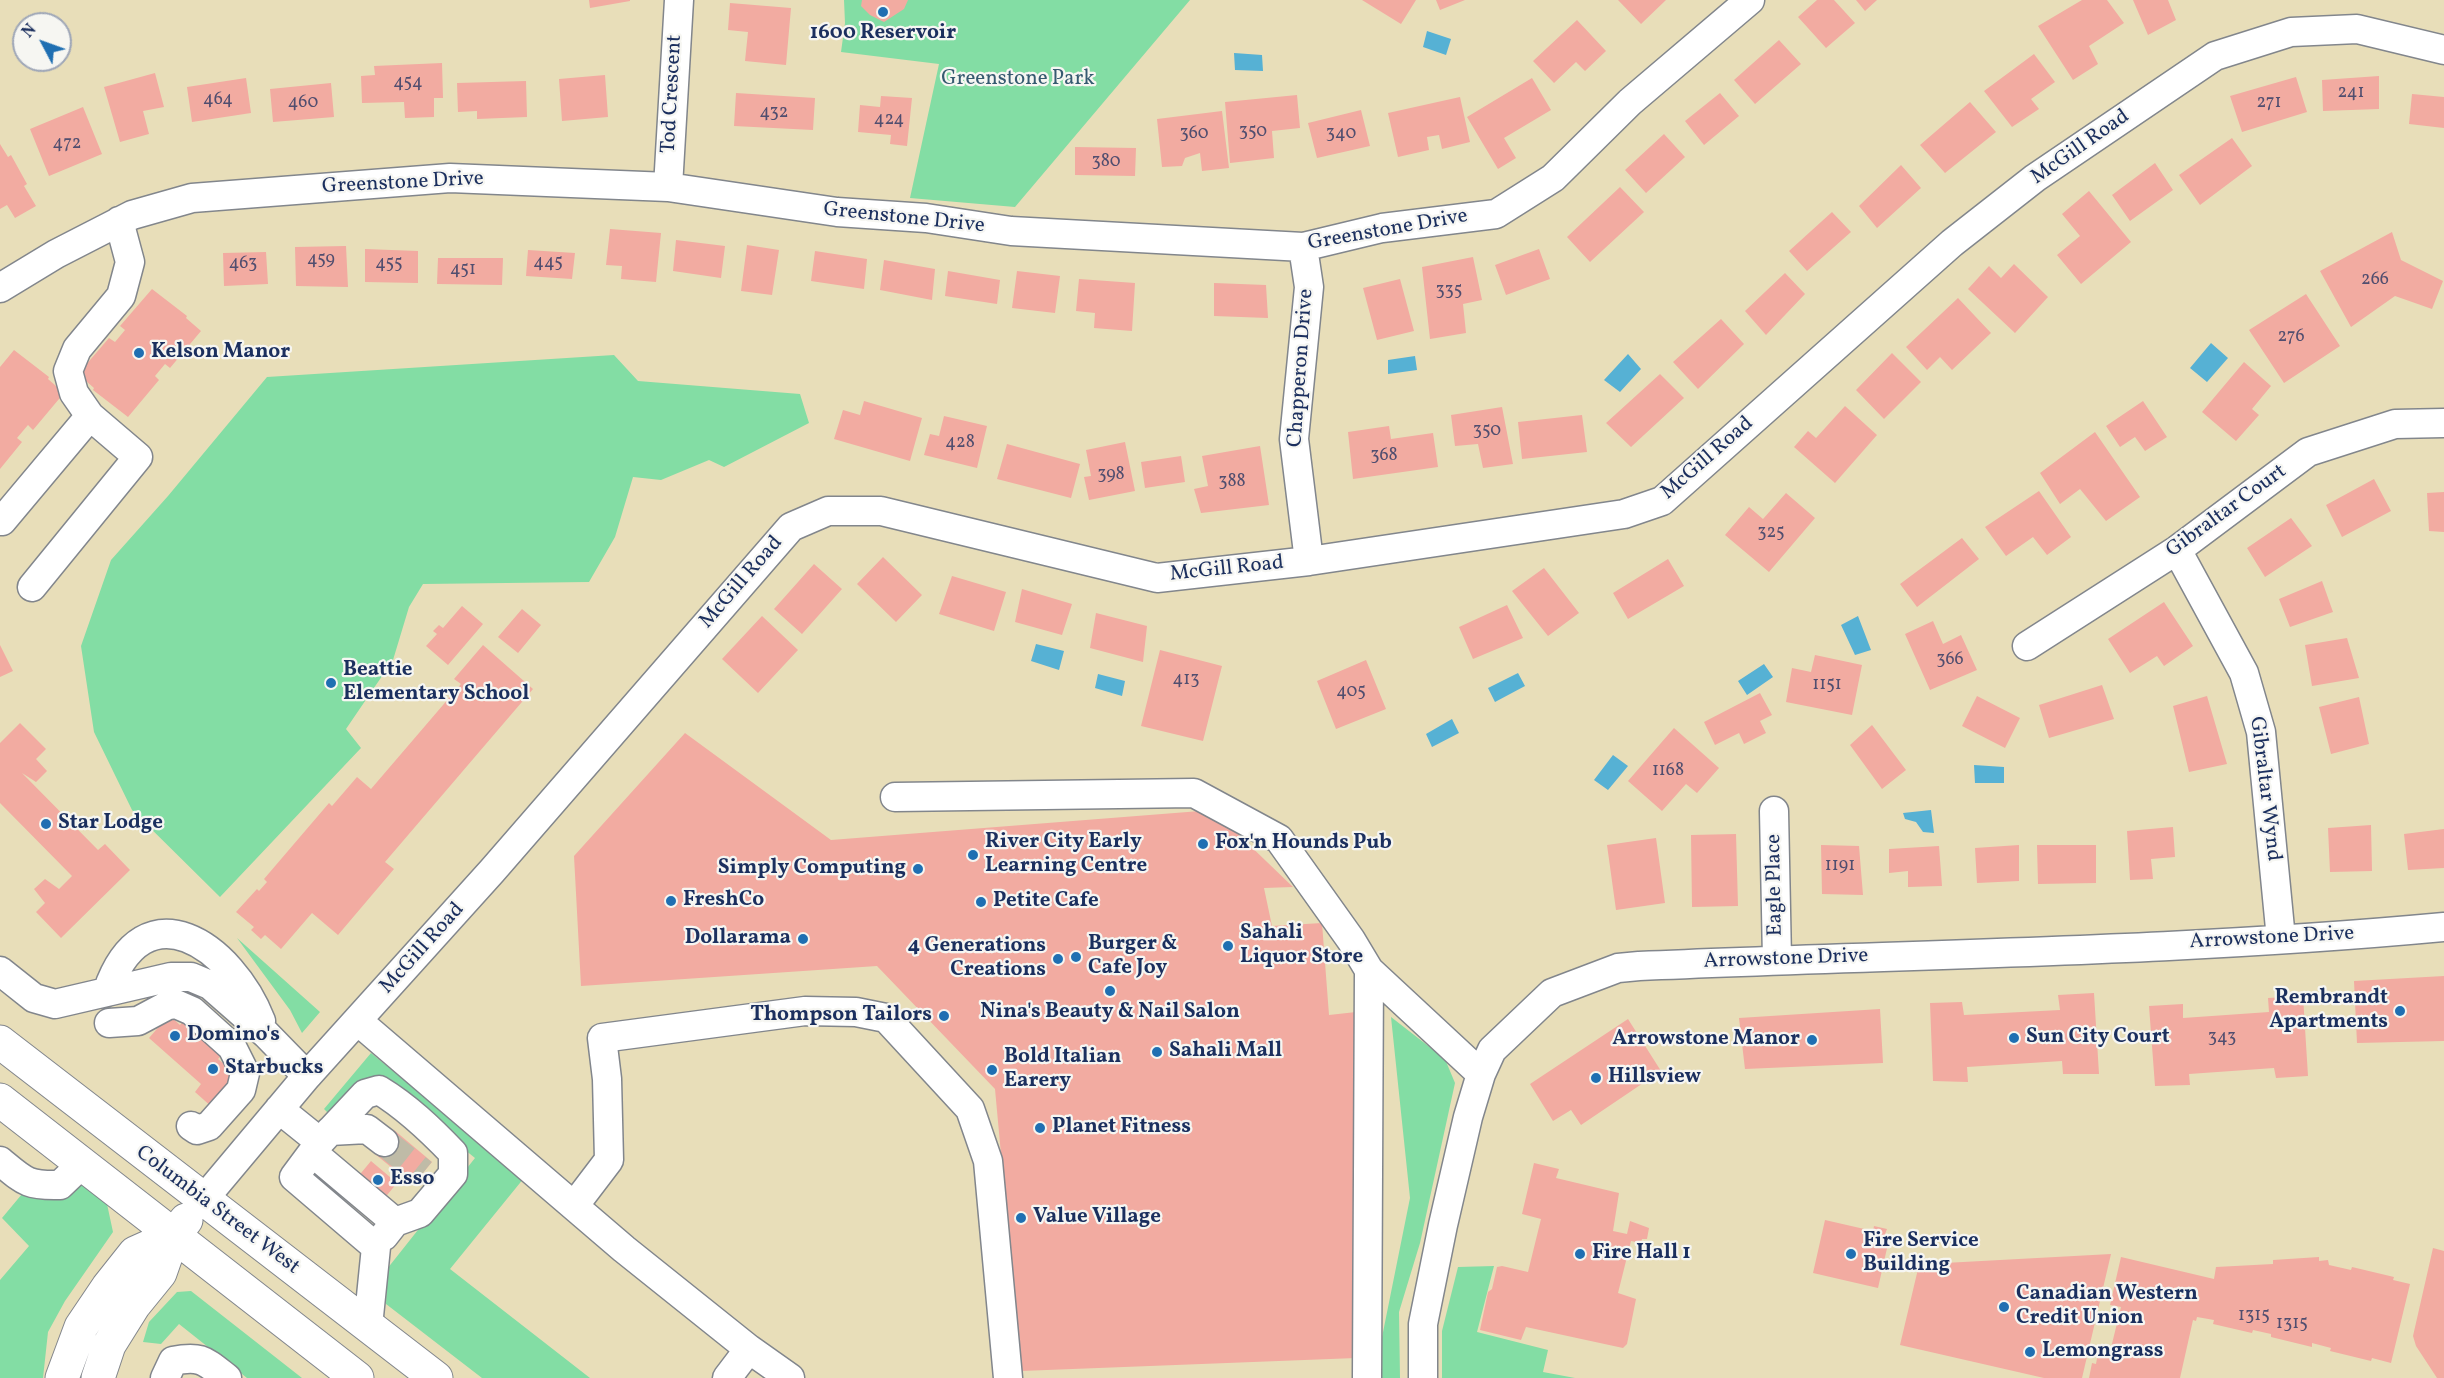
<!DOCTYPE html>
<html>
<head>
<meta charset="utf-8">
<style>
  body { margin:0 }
  #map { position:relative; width:2444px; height:1378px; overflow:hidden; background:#e8deb9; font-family:Vollkorn,serif }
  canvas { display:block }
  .north { position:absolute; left:12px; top:12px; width:60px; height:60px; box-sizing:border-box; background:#f6f6f2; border:2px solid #9ea6b7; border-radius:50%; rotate:311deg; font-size:16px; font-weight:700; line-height:24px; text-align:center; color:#1b2f5e }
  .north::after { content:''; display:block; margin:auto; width:21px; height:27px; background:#1f6fb2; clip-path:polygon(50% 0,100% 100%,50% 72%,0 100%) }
</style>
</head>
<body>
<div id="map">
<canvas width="2444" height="1378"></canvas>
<div class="north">N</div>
</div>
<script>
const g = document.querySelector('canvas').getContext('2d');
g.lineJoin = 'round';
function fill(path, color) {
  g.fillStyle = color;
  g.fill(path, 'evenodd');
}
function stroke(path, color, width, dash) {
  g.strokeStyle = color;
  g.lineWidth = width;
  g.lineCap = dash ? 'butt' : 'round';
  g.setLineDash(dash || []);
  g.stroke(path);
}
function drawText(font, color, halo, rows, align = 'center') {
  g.font = font + ' Vollkorn,serif';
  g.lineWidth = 4.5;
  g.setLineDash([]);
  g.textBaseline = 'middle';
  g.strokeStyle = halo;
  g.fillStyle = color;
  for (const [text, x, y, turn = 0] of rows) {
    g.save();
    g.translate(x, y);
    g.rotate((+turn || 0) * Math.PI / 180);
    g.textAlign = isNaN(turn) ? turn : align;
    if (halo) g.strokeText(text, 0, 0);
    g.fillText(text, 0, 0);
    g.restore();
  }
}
const green = new Path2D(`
  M844,0H1190L1015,207L910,198L939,64L841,52L845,23Z
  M614,355L638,381L800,394L809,423L724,467L709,460L661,480L633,477L615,537L589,582L423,584L409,607L393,660L346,729L361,748L220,897L132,810L94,732L81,646L111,560L168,496L267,377Z
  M237,938L320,1012L302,1033L290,1010Z
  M1391,1017L1445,1059L1455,1083L1420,1243L1399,1312L1400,1378H1376L1375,1372L1410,1198Z
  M371,1053L524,1178L450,1269L590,1378H482L386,1304L387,1269L475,1158L377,1079L328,1113L324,1109Z
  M84,1183L107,1204L113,1232L65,1301L48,1332L43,1378H0V1280L29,1246L2,1218L22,1194Z
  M1494,1266L1477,1332L1548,1350L1543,1372L1575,1378H1442V1331L1458,1267Z
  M191,1291L302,1378H247L179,1324L161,1344L143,1342L149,1322L177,1292Z`);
const water = new Path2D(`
  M1427,31L1451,39L1446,55L1423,47Z
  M1234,53L1262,55L1263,71L1235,70Z
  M2211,343L2228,358L2207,382L2190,368Z
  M1628,354L1641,369L1620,392L1604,380Z
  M1415,356L1417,370L1388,374V360Z
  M1858,616L1871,650L1855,655L1841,625Z
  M1036,644L1064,651L1059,670L1031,661Z
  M1764,664L1773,677L1747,695L1738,681Z
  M1518,673L1525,686L1495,702L1488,688Z
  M1098,674L1125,681L1122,696L1095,688Z
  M1452,719L1459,733L1432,747L1426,734Z
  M1613,755L1628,766L1608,790L1594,780Z
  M1974,765L2004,767V783H1975Z
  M1931,810L1934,833L1923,832L1916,822L1905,819L1903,813Z`);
const building = new Path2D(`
  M589,0H630V1L590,8Z
  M862,0H908L904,9L884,22L870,15L861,6Z
  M1362,0H1416L1401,24Z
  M1436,0H1465L1440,10Z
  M1618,0H1666L1641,24Z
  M1817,0H1834L1855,23L1826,48L1798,17Z
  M1856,0H1877L1865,11Z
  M2082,0H2107L2124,23L2089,46L2098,64L2073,80L2038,26Z
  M2133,0H2168L2176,20L2148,35Z
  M730,3L791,8L786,65L745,61L748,32L728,30Z
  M1577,20L1606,51L1585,71L1576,62L1554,83L1533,61Z
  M1779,40L1801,64L1755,104L1734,80Z
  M2034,54L2055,82L2031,99L2039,109L2012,127L1984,91Z
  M442,63L443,98H434V117L405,118L404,102L362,103L361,76L375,75L374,66Z
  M155,73L164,107L143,111L149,134L120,142L104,87Z
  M605,75L608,117L562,121L559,79Z
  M2379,76V109L2323,111L2322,80Z
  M2296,77L2307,112L2242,132L2230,96Z
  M246,78L251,113L192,122L187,87Z
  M1532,78L1551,110L1504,138L1516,158L1498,169L1467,117Z
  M526,81L527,117L477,119V111L458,112L457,83Z
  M331,83L334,117L273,122L270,89Z
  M736,93L815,98L813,130L734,126Z
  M1720,93L1739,116L1704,145L1685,121Z
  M2412,94L2444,97V128L2409,124Z
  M1297,95L1300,128L1272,131L1274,158L1230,163L1225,102Z
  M881,96L912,98L907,146L890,144L891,135L858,132L860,105L880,107Z
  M1460,97L1470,142L1442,149L1439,135L1427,137L1429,150L1398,157L1388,113Z
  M1970,102L1996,132L1945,173L1920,145Z
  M83,107L102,154L49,176L30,129Z
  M1361,110L1370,146L1317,158L1308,123Z
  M1222,111L1229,168L1202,171L1200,153L1185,158L1182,166L1162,167L1157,119Z
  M1664,134L1685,157L1646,193L1625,170Z
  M2232,138L2252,166L2200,205L2179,175Z
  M0,144L8,157L11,155L27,184L24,186L36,206L15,218L7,205L0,209Z
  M1075,147L1136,148L1135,176L1075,175Z
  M2155,163L2173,190L2130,221L2112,195Z
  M1901,165L1921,188L1877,228L1859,206Z
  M1620,187L1644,212L1590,262L1567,237Z
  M2089,191L2131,242L2081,284L2057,255L2080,236L2062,214Z
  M1832,212L1851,232L1807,271L1789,251Z
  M610,229L661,233L656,282L621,279L622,266L606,265Z
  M2392,232L2401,260L2443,281L2432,309L2395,296L2351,327L2320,271Z
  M676,240L725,246L721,278L673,271Z
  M747,245L779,250L772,295L741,291Z
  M346,246L348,287L296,286L295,247Z
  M365,249L418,251V283L365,282Z
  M1539,249L1550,279L1506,295L1495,265Z
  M528,250L575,253L572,279L526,276Z
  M815,251L867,259L864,289L811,281Z
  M266,252L268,284L224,286L223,253Z
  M1473,257L1482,300L1463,304L1466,333L1430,339L1422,267Z
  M438,258H503L502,285L437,284Z
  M884,260L935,269L932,300L880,290Z
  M2014,264L2048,297L2015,333L1968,289L1989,266L2001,278Z
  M948,271L1000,280L997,304L945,296Z
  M1017,271L1060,276L1055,313L1012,308Z
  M1785,273L1805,294L1766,335L1745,311Z
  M1079,279L1135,283L1132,331L1094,328L1095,313L1076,311Z
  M1400,279L1414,331L1377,340L1363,288Z
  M1214,283L1266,285L1268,318L1214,316Z
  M152,289L187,316L186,318L201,331L170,368L165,364L155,376L159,380L128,417L93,390L94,388L78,374L109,338L115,342L125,330L120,326Z
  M2306,294L2340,346L2284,383L2249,330Z
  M1958,298L1991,333L1952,370L1940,357L1927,370L1906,347Z
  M1721,319L1744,344L1698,389L1673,362Z
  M14,350L49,377L48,379L64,393L33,430L28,425L17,438L22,442L0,469V367Z
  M1892,353L1921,382L1884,419L1856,390Z
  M2244,362L2271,386L2252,409L2259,415L2236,441L2202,412Z
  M1660,374L1684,398L1631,447L1606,423Z
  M864,401L922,418L910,461L834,439L843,410L860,415Z
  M2143,401L2167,437L2145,451L2135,437L2120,447L2106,426Z
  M1845,406L1877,435L1835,483L1794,447L1808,431L1816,438Z
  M1502,407L1513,464L1483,468L1478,444L1455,446L1451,415Z
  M1582,415L1587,452L1522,459L1518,422Z
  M944,416L987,426L977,468L924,455L930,434L939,436Z
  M1389,426L1391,439L1433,433L1438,467L1353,479L1348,432Z
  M2095,432L2140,497L2106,521L2080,489L2060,504L2040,473Z
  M1125,442L1135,491L1089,500L1084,477L1091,476L1086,450Z
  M1007,444L1080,464L1071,498L997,479Z
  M1260,446L1269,505L1201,513L1194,489L1208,486L1202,456Z
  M1181,456L1185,482L1145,488L1141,462Z
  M2374,479L2391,511L2342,537L2326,505Z
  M2039,491L2071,537L2047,555L2033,537L2006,556L1985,527Z
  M2444,492V532L2429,531L2427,493Z
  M1786,493L1815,518L1769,572L1725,535L1749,507L1763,519Z
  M2291,518L2312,546L2265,577L2247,548Z
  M1962,538L1979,559L1917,607L1900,584Z
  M883,557L922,595L896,622L857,584Z
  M1668,559L1684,586L1628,619L1613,593Z
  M814,564L842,589L802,634L774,609Z
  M1544,568L1579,613L1548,636L1512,591Z
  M952,576L1006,592L994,631L939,614Z
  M2322,581L2333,612L2290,627L2279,599Z
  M1022,589L1072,604L1062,635L1015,622Z
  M2164,602L2193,646L2164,666L2157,656L2130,673L2108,639Z
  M1507,605L1523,638L1473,659L1459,627Z
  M462,606L483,624L448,665L426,646L437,634L433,631L439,625L443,628Z
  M522,609L541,625L518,653L498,637Z
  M1096,613L1147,626L1143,662L1090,648Z
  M762,616L798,650L758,693L722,659Z
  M1933,621L1943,644L1961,635L1977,670L1930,690L1905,634Z
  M2347,638L2359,678L2312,686L2305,645Z
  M0,645L13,671L0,677Z
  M483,645L533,689L385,862L394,869L338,935L312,913L281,949L265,935L261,939L251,930L254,927L236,912L257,889L259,891L267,882L264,879L329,803L332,806L357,777L371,789L461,684L454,679Z
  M1160,650L1222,666L1203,741L1141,726Z
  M1815,655L1862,665L1852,715L1786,702L1792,668L1811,672Z
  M1366,660L1386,709L1336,729L1317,681Z
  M2102,685L2114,719L2049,738L2039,705Z
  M1760,693L1772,715L1760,721L1766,733L1744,744L1739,733L1715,745L1704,722Z
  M1977,696L2020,718L2005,748L1962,726Z
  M2207,696L2227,764L2189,772L2173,706Z
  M2359,697L2369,744L2331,754L2319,707Z
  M20,723L46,749L36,759L47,771L36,782L22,773L98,850L105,844L130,870L61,938L36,912L45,903L34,889L45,879L59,889L72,876L0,803V743Z
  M1872,725L1906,770L1882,789L1850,745Z
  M1674,728L1719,768L1697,793L1686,784L1662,811L1628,781Z
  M685,733L831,840L1213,810L1293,887L1264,888L1272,926L1322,923L1329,1015L1356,1012V1358L1021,1371L995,1089L877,966L581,986L574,856Z
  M2371,825L2372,871L2330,872L2328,828Z
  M2173,827L2175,857L2151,859L2153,879L2130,880L2127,831Z
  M2444,829V868L2408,870L2404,834Z
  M1736,834L1738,906L1692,907L1691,835Z
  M1656,838L1665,903L1616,910L1607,845Z
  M1821,845L1859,846L1863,895L1822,894Z
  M2019,845V881L1977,883L1975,848Z
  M2037,845H2096V883L2038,884Z
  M1939,846L1942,886L1908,887V871L1889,873V849Z
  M2444,976V1041L2357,1043L2354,981Z
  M2094,993L2099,1074H2063L2062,1061L1967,1067L1968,1082L1933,1081L1930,1003L1962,1002L1964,1015L2060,1010L2058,995Z
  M2303,996L2308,1076L2276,1078L2274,1068L2189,1074L2190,1085L2155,1086L2149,1006L2183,1004V1018L2269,1012L2268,998Z
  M1880,1009L1883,1063L1745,1069L1739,1018Z
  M169,1015L180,1025L187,1017L226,1051L218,1059L235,1073L234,1081L213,1108L195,1092L201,1084L149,1038Z
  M1628,1019L1661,1071L1581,1125L1571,1110L1553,1121L1530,1084Z
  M394,1130L432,1162L413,1185L375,1154Z
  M371,1161L397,1183L369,1217L342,1196Z
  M1534,1163L1559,1169L1556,1178L1619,1193L1613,1231L1627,1234L1630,1221L1649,1228L1647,1239H1642L1641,1243L1631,1241L1618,1293L1636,1299L1627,1344L1623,1348L1526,1327L1521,1340L1480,1330L1488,1292L1492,1289L1497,1267L1502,1266L1528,1272L1541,1219L1522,1214Z
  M1825,1220L1873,1231L1874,1226L1887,1229L1885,1234L1890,1235L1878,1288L1813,1273Z
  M2433,1248L2444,1251V1378H2437L2416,1346L2413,1336Z
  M2111,1254L2082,1378H2044L1900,1345L1918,1269L1925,1268L1926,1264Z
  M2121,1257L2214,1279L2216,1267L2273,1264V1260L2319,1257V1261L2328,1260L2329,1265L2351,1270L2352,1267L2394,1277L2393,1280L2410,1284L2391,1363L2372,1358L2371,1361L2330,1351L2331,1348L2312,1343V1347L2271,1337V1334L2253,1330L2252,1333L2213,1324L2214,1320L2197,1317L2196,1321L2193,1320L2180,1378H2089L2092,1363L2096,1364L2098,1353L2109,1356L2121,1307L2110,1305Z`);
const minorTunnel = new Path2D(`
  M384,1142L423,1173`);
const minor = new Path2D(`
  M668,187L679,0
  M1303,247L1309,287L1294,439L1309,561
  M0,288L56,254L132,215L192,198L450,178L668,187L837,212L926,218L1011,231L1303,247L1382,228L1496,214L1553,178L1630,102L1750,0
  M2,521L90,416L74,393L68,371L77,349L121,296L130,262L119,221
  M2177,550L2244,673L2261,732L2281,939
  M32,587L138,457L90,416
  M2027,646L2177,550L2308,452L2395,424L2444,423
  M895,797L1194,793L1279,839L1351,940L1369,970L1367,1378
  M1774,811L1777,960
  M1369,970L1481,1074
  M0,971L34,998L55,1004L171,977H191L210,985L266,1034L307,1076
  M107,992C144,884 232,946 261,1021
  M359,1022L624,1249L749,1349L790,1378
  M109,1023L138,1021L168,1005L176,1004L192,1011L232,1047L245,1073L241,1090L209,1126L197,1130L191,1126
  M279,1109L320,1142L294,1177L376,1247L368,1326
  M330,1131L367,1129L384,1142
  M320,1142L365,1094L379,1090C407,1107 430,1129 453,1153V1174L420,1213L395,1222
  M313,1153L395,1222L384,1236
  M0,1161C24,1181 27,1186 60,1185L81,1165
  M203,1200L307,1076L492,871L791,527L828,511H881L1157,578L1309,561L1624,514L1662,501L1952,243L2035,178L2215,56L2291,32L2357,29L2444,50
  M574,1206L609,1160L607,1079L602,1038L805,1011L856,1012L886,1018L970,1109L988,1161L1008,1378
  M165,1378L173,1361C201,1355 205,1361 227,1378
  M727,1378L749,1349
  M1423,1378V1324L1443,1225L1468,1117L1481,1074L1492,1050L1552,993L1618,968L1639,966C1908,954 2177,952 2444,927`);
const major = new Path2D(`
  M0,1042L436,1378
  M0,1100L357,1378
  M62,1378L81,1327L108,1287L135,1253L173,1236
  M98,1378L109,1345L134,1305L160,1273L173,1236L186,1220`);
const markers = [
  [883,12,6,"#1f6fb2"],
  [139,353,6,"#1f6fb2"],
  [331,683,6,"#1f6fb2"],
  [46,824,6,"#1f6fb2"],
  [1203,844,6,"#1f6fb2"],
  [973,855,6,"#1f6fb2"],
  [918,869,6,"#1f6fb2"],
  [671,901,6,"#1f6fb2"],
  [981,902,6,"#1f6fb2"],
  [803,939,6,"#1f6fb2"],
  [1228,946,6,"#1f6fb2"],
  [1076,957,6,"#1f6fb2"],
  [1058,959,6,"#1f6fb2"],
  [1110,991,6,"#1f6fb2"],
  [2400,1011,6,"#1f6fb2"],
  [944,1016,6,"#1f6fb2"],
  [175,1036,6,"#1f6fb2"],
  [2014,1038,6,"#1f6fb2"],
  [1812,1040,6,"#1f6fb2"],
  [1157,1052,6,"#1f6fb2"],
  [213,1069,6,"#1f6fb2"],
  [992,1070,6,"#1f6fb2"],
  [1596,1078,6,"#1f6fb2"],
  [1040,1128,6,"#1f6fb2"],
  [378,1180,6,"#1f6fb2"],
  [1021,1218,6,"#1f6fb2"],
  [1580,1254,6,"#1f6fb2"],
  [1851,1254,6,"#1f6fb2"],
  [2004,1307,6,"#1f6fb2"],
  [2030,1352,6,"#1f6fb2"]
];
const numberNames = [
  ["454",408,84],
  ["241",2351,94],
  ["464",218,101],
  ["460",303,104],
  ["271",2269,104],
  ["432",774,114],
  ["424",889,121],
  ["350",1253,133],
  ["360",1194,135],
  ["340",1341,135],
  ["472",67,145],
  ["380",1106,163],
  ["459",321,261],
  ["445",548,264],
  ["463",243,265],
  ["455",389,265],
  ["451",463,271],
  ["266",2375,281],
  ["335",1449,292],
  ["276",2291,338],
  ["350",1487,432],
  ["428",960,444],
  ["368",1384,457],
  ["398",1111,476],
  ["388",1232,483],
  ["325",1771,534],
  ["366",1950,661],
  ["413",1186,681],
  ["1151",1827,686],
  ["405",1351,693],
  ["1168",1668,772],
  ["1191",1840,867],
  ["343",2222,1039],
  ["1315",2254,1317],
  ["1315",2292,1325]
];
const poiNames = [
  ["1600 Reservoir",883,34,"center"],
  ["Kelson Manor",151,353],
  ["Beattie",343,671],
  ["Elementary School",343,695],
  ["Star Lodge",58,824],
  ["River City Early",985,843],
  ["Learning Centre",985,867],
  ["Fox'n Hounds Pub",1215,844],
  ["Simply Computing",906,869,"right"],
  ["FreshCo",683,901],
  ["Petite Cafe",993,902],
  ["Sahali",1240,934],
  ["Liquor Store",1240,958],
  ["Dollarama",791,939,"right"],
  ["Burger &",1088,945],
  ["Cafe Joy",1088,969],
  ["4 Generations",1046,947,"right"],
  ["Creations",1046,971,"right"],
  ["Rembrandt",2388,999,"right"],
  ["Apartments",2388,1023,"right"],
  ["Nina's Beauty & Nail Salon",1110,1013,"center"],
  ["Thompson Tailors",932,1016,"right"],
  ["Domino's",187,1036],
  ["Sun City Court",2026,1038],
  ["Arrowstone Manor",1800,1040,"right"],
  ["Sahali Mall",1169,1052],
  ["Bold Italian",1004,1058],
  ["Earery",1004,1082],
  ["Starbucks",225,1069],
  ["Hillsview",1608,1078],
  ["Planet Fitness",1052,1128],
  ["Esso",390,1180],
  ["Value Village",1033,1218],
  ["Fire Service",1863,1242],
  ["Building",1863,1266],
  ["Fire Hall 1",1592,1254],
  ["Canadian Western",2016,1295],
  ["Credit Union",2016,1319],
  ["Lemongrass",2042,1352]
];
const parkNames = [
  ["Greenstone Park",1018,80]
];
const streetNames = [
  ["Tod Crescent",673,94,-87],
  ["McGill Road",2081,148,-35],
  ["Greenstone Drive",403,184,-3],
  ["Greenstone Drive",904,219,6],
  ["Greenstone Drive",1388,231,-10],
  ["Chapperon Drive",1302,368,-86],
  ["McGill Road",1708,459,-41],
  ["Gibraltar Court",2227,512,-36],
  ["McGill Road",1227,570,-6],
  ["McGill Road",742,583,-49],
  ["Gibraltar Wynd",2264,789,83],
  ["Eagle Place",1776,885,-91],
  ["Arrowstone Drive",2272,939,-3],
  ["McGill Road",423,949,-48],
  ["Arrowstone Drive",1786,960,-2],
  ["Columbia Street West",217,1211,37]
];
fill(green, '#83dda4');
fill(water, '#56b1d4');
fill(building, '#f2aba1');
stroke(minorTunnel, '#bfbba7', 28, [28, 14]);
stroke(minor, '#82868c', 31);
stroke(major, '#82868c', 35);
stroke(minor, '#fff', 28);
stroke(major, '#fff', 33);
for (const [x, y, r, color] of markers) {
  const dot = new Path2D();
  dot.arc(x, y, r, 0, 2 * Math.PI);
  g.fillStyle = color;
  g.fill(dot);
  stroke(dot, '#f6f6f2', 2);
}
drawText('18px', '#514e6f', null, numberNames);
drawText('bold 21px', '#1b2f5e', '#f6f6f2', poiNames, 'left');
drawText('21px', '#355a70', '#f6f6f2', parkNames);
drawText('21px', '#1b2f5e', '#f6f6f2', streetNames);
</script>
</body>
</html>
